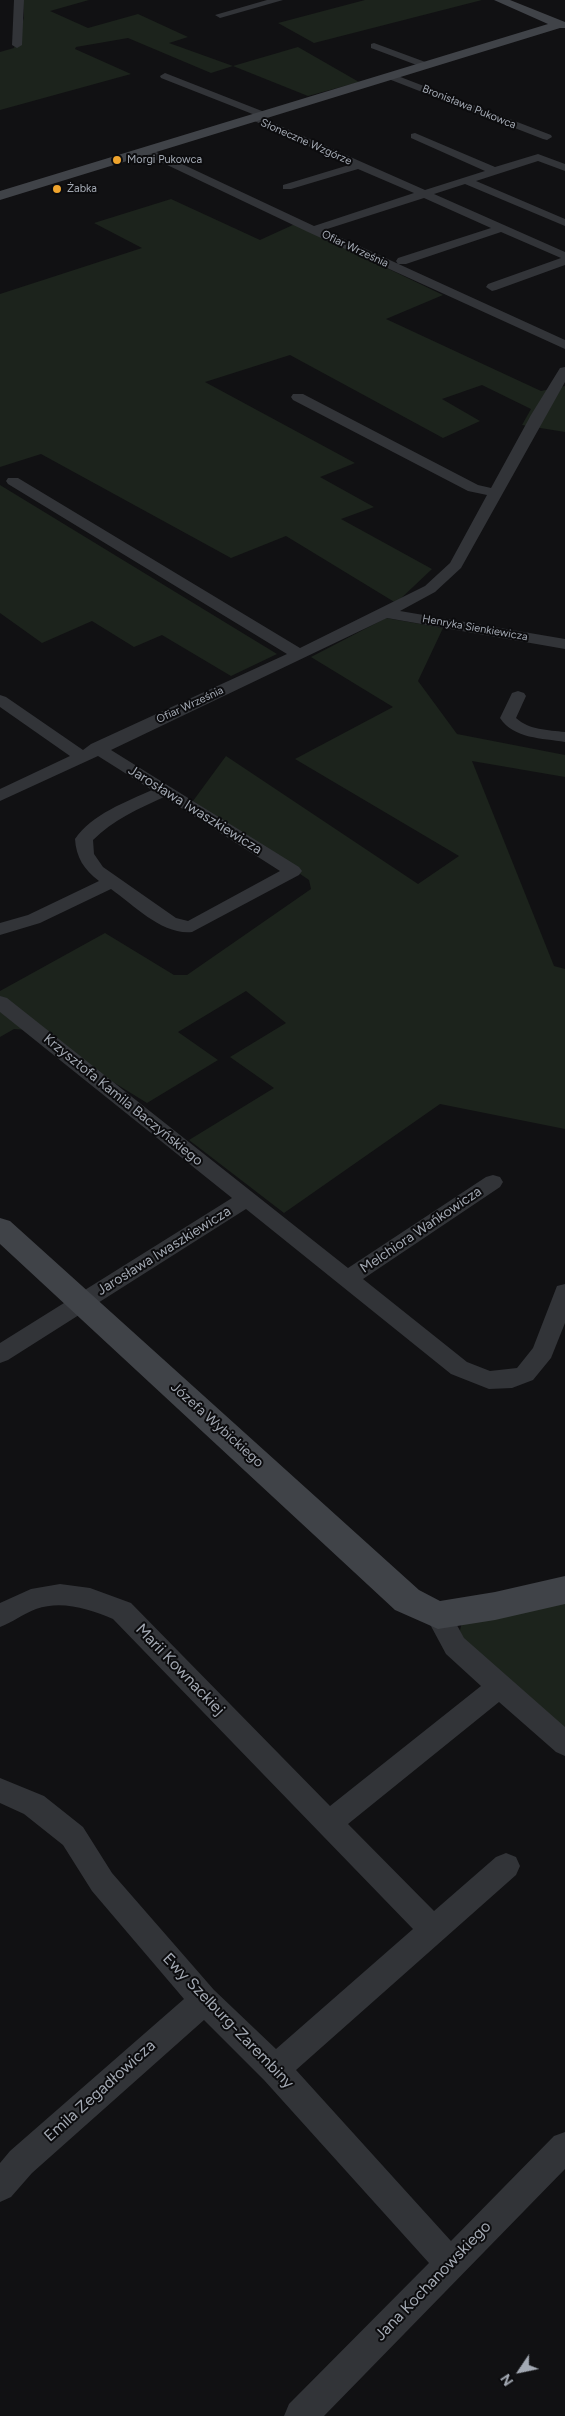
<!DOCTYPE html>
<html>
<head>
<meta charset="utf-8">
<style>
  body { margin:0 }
  #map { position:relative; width:565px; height:2416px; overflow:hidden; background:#111113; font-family:Figtree,sans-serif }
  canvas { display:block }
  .north { position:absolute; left:495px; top:2346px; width:50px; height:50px; -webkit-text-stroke:4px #0c0c0e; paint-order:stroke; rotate:236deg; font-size:14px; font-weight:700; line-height:20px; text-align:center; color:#a3a9b3 }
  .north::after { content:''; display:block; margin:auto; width:18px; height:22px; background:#a3a9b3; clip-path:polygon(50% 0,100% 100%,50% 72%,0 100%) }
</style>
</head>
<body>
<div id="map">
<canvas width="565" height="2416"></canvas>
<div class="north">N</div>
</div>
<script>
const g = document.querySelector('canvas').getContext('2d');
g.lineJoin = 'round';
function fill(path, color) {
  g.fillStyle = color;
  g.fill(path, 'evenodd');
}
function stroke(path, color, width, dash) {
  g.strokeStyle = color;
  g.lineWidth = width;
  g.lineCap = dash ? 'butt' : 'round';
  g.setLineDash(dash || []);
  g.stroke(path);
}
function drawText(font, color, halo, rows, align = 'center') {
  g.font = font + ' Figtree,sans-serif';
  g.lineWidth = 4;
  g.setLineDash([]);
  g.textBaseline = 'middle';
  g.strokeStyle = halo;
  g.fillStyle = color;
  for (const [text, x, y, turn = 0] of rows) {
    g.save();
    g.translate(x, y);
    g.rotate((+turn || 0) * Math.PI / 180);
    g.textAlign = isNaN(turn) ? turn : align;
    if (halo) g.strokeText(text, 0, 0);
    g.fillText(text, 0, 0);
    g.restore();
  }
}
const green = new Path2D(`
  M23,0H89L50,11L88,28L138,14L188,37L169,43L233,66L298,47L359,82L308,96L233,66L211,73L128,38L76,47L75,49L131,74L0,110V52L14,48L24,18Z
  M365,0H482L314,43L278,23Z
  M171,199L260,240L295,224L443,295L386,319L541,391L565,386V432L522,425L531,409L482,385L442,399L480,421L443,438L290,355L205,382L355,463L320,477L374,507L341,519L432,569L396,603L286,536L231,558L41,454L0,467V294L142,248L94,223Z
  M0,485L277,654L231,676L162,635L134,647L92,621L42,643L0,613Z
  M386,618L443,628L418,681L457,734L565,755V777L472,761L554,966L565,969V1129L440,1104L284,1213L189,1140L274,1088L230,1057L286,1023L246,991L178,1032L218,1060L147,1103L29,1030L14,1029L0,1037V991L105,933L174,975H187L311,889L309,880L193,801L226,756L418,884L459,856L295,759L393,707L311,657Z
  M565,1601V1736L458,1639L462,1622Z`);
const street = new Path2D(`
  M14,0H24L22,45L17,48L12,45Z
  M267,0H283L220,18L215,15Z
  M374,43L428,63L430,65L422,67L371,48V44Z
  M165,73L267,113V117H260L425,190L485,171L411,138V134L415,133L495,167L538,154L565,164V171L538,161L476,181L565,219V226L465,184L434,194L565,252V265L496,290L492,291L486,287L488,284L561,258L501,232L406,264H398L396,261L398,258L491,228L424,198L324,230L565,340V349L308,232L142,153V149H150L314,226L414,193L358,169L291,189H283V185L349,165L248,118L255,115L161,78L160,76Z
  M390,73L551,135L552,137L547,140L543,139L386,78L385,76Z
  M565,367V382L461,568L435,592L400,611L565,639V649L387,618L111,750L299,867L302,871L299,875L192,932C162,935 135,906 111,889L40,923L0,935V923L28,915L99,881C84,870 76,857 75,839C92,814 126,802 152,790L98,756L0,801V789L70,756L0,707V695L6,697L83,750L91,744L287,654L8,484L6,481L8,478H18L300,648L425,586L450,563L487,495L468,491L293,400L291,397L293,394H303L478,485L491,488L531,415L560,368ZM164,797L280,871L188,921L176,918L103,867L94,854L93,840C113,820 138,809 164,797Z
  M518,691L524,693L526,696L516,718C529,730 548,730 565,732V742C542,738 514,739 500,718L512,693Z
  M0,996L7,998L348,1268L486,1177L493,1175L500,1177L503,1182L500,1187L363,1279L467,1362L490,1371L517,1368L533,1348L557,1286L565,1284V1323L551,1358L533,1380L512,1388L489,1389L451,1374L246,1209L8,1360L0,1363V1343L232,1198L0,1012Z
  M60,1584L90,1588L131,1603L330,1806L481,1686L446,1654L425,1615L429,1607L438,1604L447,1607L464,1638L565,1727V1756L556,1752L499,1702L348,1824L434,1911L496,1857L506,1853L516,1857L520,1866L516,1875L296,2070L451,2241L554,2136L565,2132V2169L324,2416H284L289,2404L429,2263L264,2080L204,2020L32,2173L11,2197L0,2202V2163L10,2151L184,1999L92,1891L63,1845L24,1814L0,1803V1778L44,1796L83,1827L112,1873L214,1990L276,2049L413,1929L113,1619C89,1609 62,1600 36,1609C23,1614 13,1622 0,1627V1603L31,1589Z`);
const secondary = new Path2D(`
  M494,0H510L565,22V28H560L0,200V191L548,24Z
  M0,1218L10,1221L419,1590L440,1601L495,1592L565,1576V1604L495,1620L438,1629L395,1610L0,1244Z`);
const markers = [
  [117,160,5,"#efa42d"],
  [57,189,5,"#efa42d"]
];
const farStreetnames = [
  ["Bronisława Pukowca",469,107,22],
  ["Słoneczne Wzgórze",306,142,24],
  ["Ofiar Września",355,249,25],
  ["Henryka Sienkiewicza",475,628,10],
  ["Ofiar Września",190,705,-25]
];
const farPoinames = [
  ["Morgi Pukowca",127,160],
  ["Żabka",67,189]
];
const streetNames = [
  ["Jarosława Iwaszkiewicza",195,810,32],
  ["Krzysztofa Kamila Baczyńskiego",123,1100,39],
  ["Melchiora Wańkowicza",421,1230,-34],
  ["Jarosława Iwaszkiewicza",164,1251,-32],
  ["Józefa Wybickiego",217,1425,42]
];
const nearStreetnames = [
  ["Marii Kownackiej",180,1670,46],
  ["Ewy Szelburg-Zarembiny",228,2021,46],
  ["Emila Zegadłowicza",100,2091,-42],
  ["Jana Kochanowskiego",433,2281,-46]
];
fill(green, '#1c231c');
fill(street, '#323438');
fill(secondary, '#404348');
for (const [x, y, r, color] of markers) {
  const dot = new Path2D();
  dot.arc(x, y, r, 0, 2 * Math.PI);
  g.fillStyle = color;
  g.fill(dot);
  stroke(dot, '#0c0c0e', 2);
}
drawText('11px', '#a3a9b3', '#0c0c0e', farStreetnames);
drawText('11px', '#a3a9b3', '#0c0c0e', farPoinames, 'left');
drawText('14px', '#a3a9b3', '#0c0c0e', streetNames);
drawText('16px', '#a3a9b3', '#0c0c0e', nearStreetnames);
</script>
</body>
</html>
